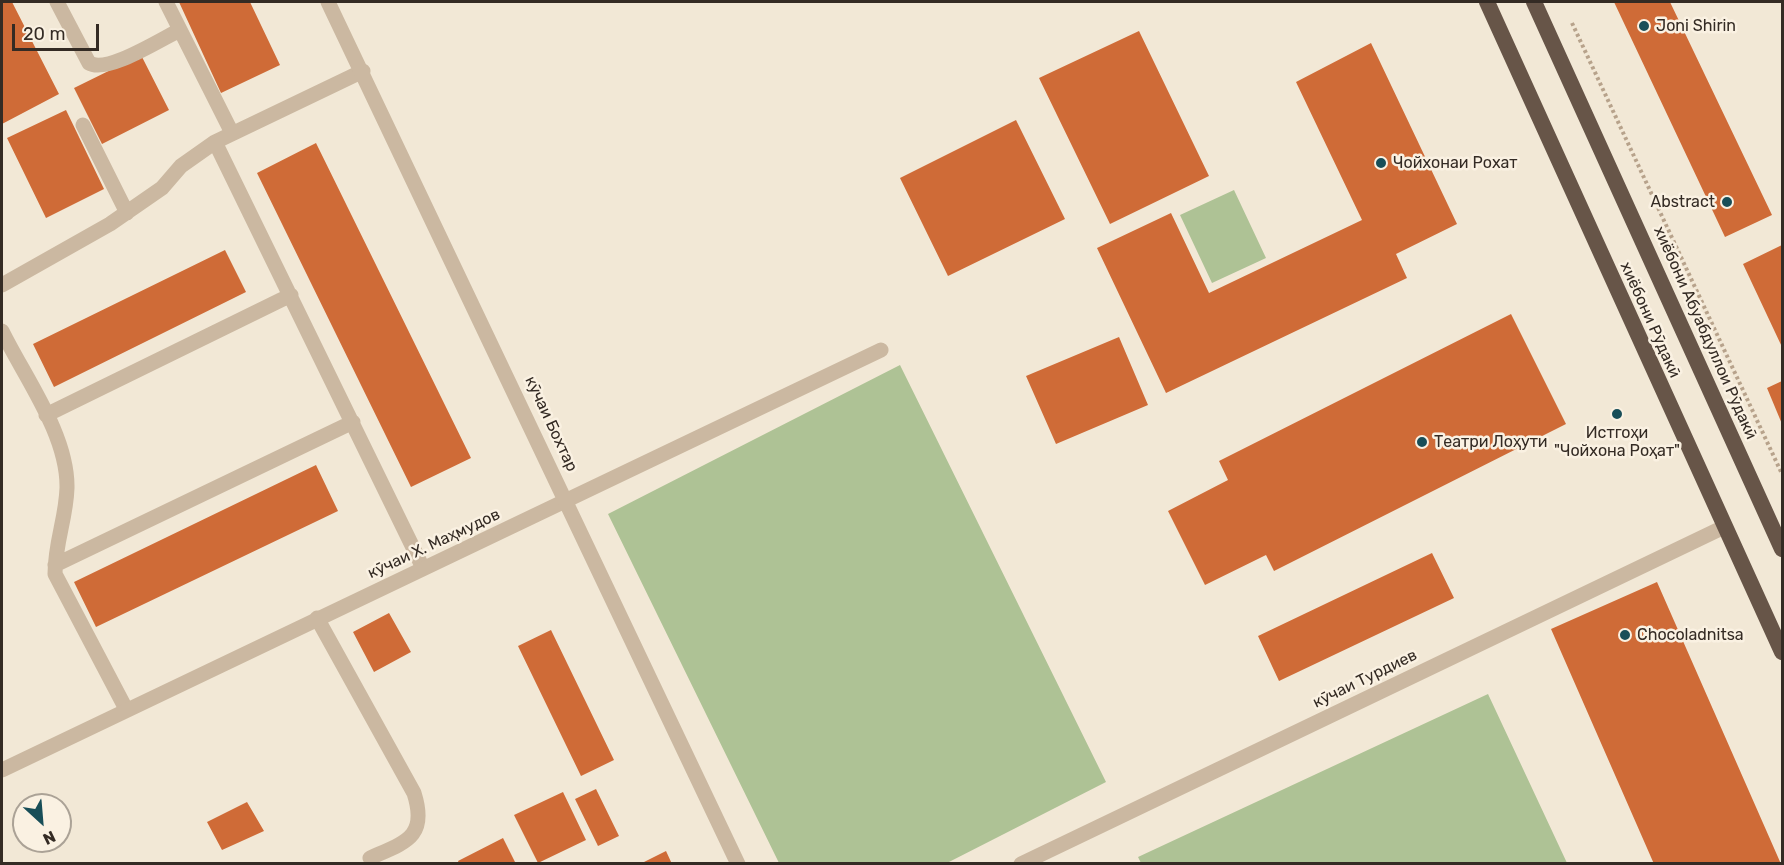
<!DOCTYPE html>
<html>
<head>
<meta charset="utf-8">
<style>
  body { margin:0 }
  #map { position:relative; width:1784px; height:865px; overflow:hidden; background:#f2e8d6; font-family:Rubik,sans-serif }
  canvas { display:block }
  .frame { position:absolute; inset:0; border:3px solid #342b24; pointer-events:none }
  .north { position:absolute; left:12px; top:793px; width:60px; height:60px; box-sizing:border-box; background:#faf1e2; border:2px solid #aba296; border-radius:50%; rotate:154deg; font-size:16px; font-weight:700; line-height:24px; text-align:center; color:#342b24 }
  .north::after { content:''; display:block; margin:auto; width:21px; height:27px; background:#184e58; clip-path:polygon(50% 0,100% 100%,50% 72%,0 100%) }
  .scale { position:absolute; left:12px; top:24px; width:87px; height:27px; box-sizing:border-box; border:3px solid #342b24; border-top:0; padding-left:8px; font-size:18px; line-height:21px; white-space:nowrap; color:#342b24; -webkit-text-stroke:4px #faf1e2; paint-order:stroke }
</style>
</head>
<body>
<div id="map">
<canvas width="1784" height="865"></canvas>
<div class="frame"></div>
<div class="north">N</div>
<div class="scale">20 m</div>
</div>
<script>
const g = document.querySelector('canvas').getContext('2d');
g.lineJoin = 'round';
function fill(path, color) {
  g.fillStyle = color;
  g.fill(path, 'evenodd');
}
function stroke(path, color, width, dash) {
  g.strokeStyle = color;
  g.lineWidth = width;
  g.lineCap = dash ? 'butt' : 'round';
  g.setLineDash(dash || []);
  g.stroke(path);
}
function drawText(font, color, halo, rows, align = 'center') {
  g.font = font + ' Rubik,sans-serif';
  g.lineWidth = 5;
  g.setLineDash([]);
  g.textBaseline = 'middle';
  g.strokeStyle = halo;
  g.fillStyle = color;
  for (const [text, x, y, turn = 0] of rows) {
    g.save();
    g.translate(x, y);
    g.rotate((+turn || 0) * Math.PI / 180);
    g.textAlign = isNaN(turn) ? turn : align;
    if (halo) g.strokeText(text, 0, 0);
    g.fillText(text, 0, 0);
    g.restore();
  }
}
const green = new Path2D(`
  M1234,190L1266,258L1212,283L1180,215Z
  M900,365L1106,782L947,863H779L608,514Z
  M1488,694L1567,863H1141L1138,857Z`);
const building = new Path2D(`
  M2,2H12L59,94L2,124Z
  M179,2H250L280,65L221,93Z
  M1614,2H1670L1772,215L1725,237Z
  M1139,31L1209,176L1110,224L1039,78Z
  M1371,43L1457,224L1396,254L1407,278L1166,393L1097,248L1171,213L1209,293L1362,220L1296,82Z
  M141,55L169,110L102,144L74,88Z
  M66,110L104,189L46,218L7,138Z
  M1016,120L1065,219L948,276L900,178Z
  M316,143L471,458L411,487L257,173Z
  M1782,245V347L1743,264Z
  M225,250L246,292L54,387L33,344Z
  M1511,314L1566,424L1274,571L1266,555L1205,585L1168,511L1228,480L1219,461Z
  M1119,337L1148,405L1056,444L1026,376Z
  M1782,381V424L1767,388Z
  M316,465L338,511L96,627L74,582Z
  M1432,553L1454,598L1279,681L1258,636Z
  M1657,582L1781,864H1654L1551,629Z
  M389,613L411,652L374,672L353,632Z
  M551,630L614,760L581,776L518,646Z
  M596,789L619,836L598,846L575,799Z
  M563,792L586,840L538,863L514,815Z
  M247,802L264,831L222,850L207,822Z
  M503,838L516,864H459L458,861Z
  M666,851L672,864H640Z`);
const path = new Path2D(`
  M1572,23L1782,474`);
const service = new Path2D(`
  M57,2L89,63C107,74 161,39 180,30
  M166,2L232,133
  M83,125L127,213
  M215,142L423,568
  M2,285L110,224L162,188L181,166L215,142L363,71
  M2,331C25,378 68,435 67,488C66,519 55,542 55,574L126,709
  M46,415L291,295
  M55,565L353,422
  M317,618L414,793C428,837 406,842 370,858`);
const minor = new Path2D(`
  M2,770L881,350
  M1021,864L1724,527`);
const tertiary = new Path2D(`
  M328,2L738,864`);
const trunk = new Path2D(`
  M1487,2L1782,652
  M1534,2L1782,549`);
const markers = [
  [1644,26,6,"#184e58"],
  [1381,163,6,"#184e58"],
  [1727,202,6,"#184e58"],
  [1617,414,6,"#184e58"],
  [1422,442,6,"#184e58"],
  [1625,635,6,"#184e58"]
];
const poiNames = [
  ["Joni Shirin",1656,26],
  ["Чойхонаи Рохат",1393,163],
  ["Abstract",1715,202,"right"],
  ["Истгоҳи",1617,433,"center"],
  ["\"Чойхона Роҳат\"",1617,451,"center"],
  ["Театри Лоҳути",1434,442],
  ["Chocoladnitsa",1637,635]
];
const streetNames = [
  ["хиёбони Рӯдакӣ",1650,320,66],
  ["хиёбони Абуабдуллои Рӯдакӣ",1705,333,66],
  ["кӯчаи Бохтар",551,424,65],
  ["кӯчаи Х. Маҳмудов",434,544,-25],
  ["кӯчаи Турдиев",1365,679,-26]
];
fill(green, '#aec295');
fill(building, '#cf6b37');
stroke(path, '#b7a28b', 4, [3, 3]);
stroke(service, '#cbb8a1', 15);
stroke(minor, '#cbb8a1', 15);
stroke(tertiary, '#cbb8a1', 15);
stroke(trunk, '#675548', 16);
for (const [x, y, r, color] of markers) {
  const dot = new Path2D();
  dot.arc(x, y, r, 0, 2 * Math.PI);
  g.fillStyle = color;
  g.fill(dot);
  stroke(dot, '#faf1e2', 2);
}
drawText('16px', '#342b24', '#faf1e2', poiNames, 'left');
drawText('16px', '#342b24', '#faf1e2', streetNames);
</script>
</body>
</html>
